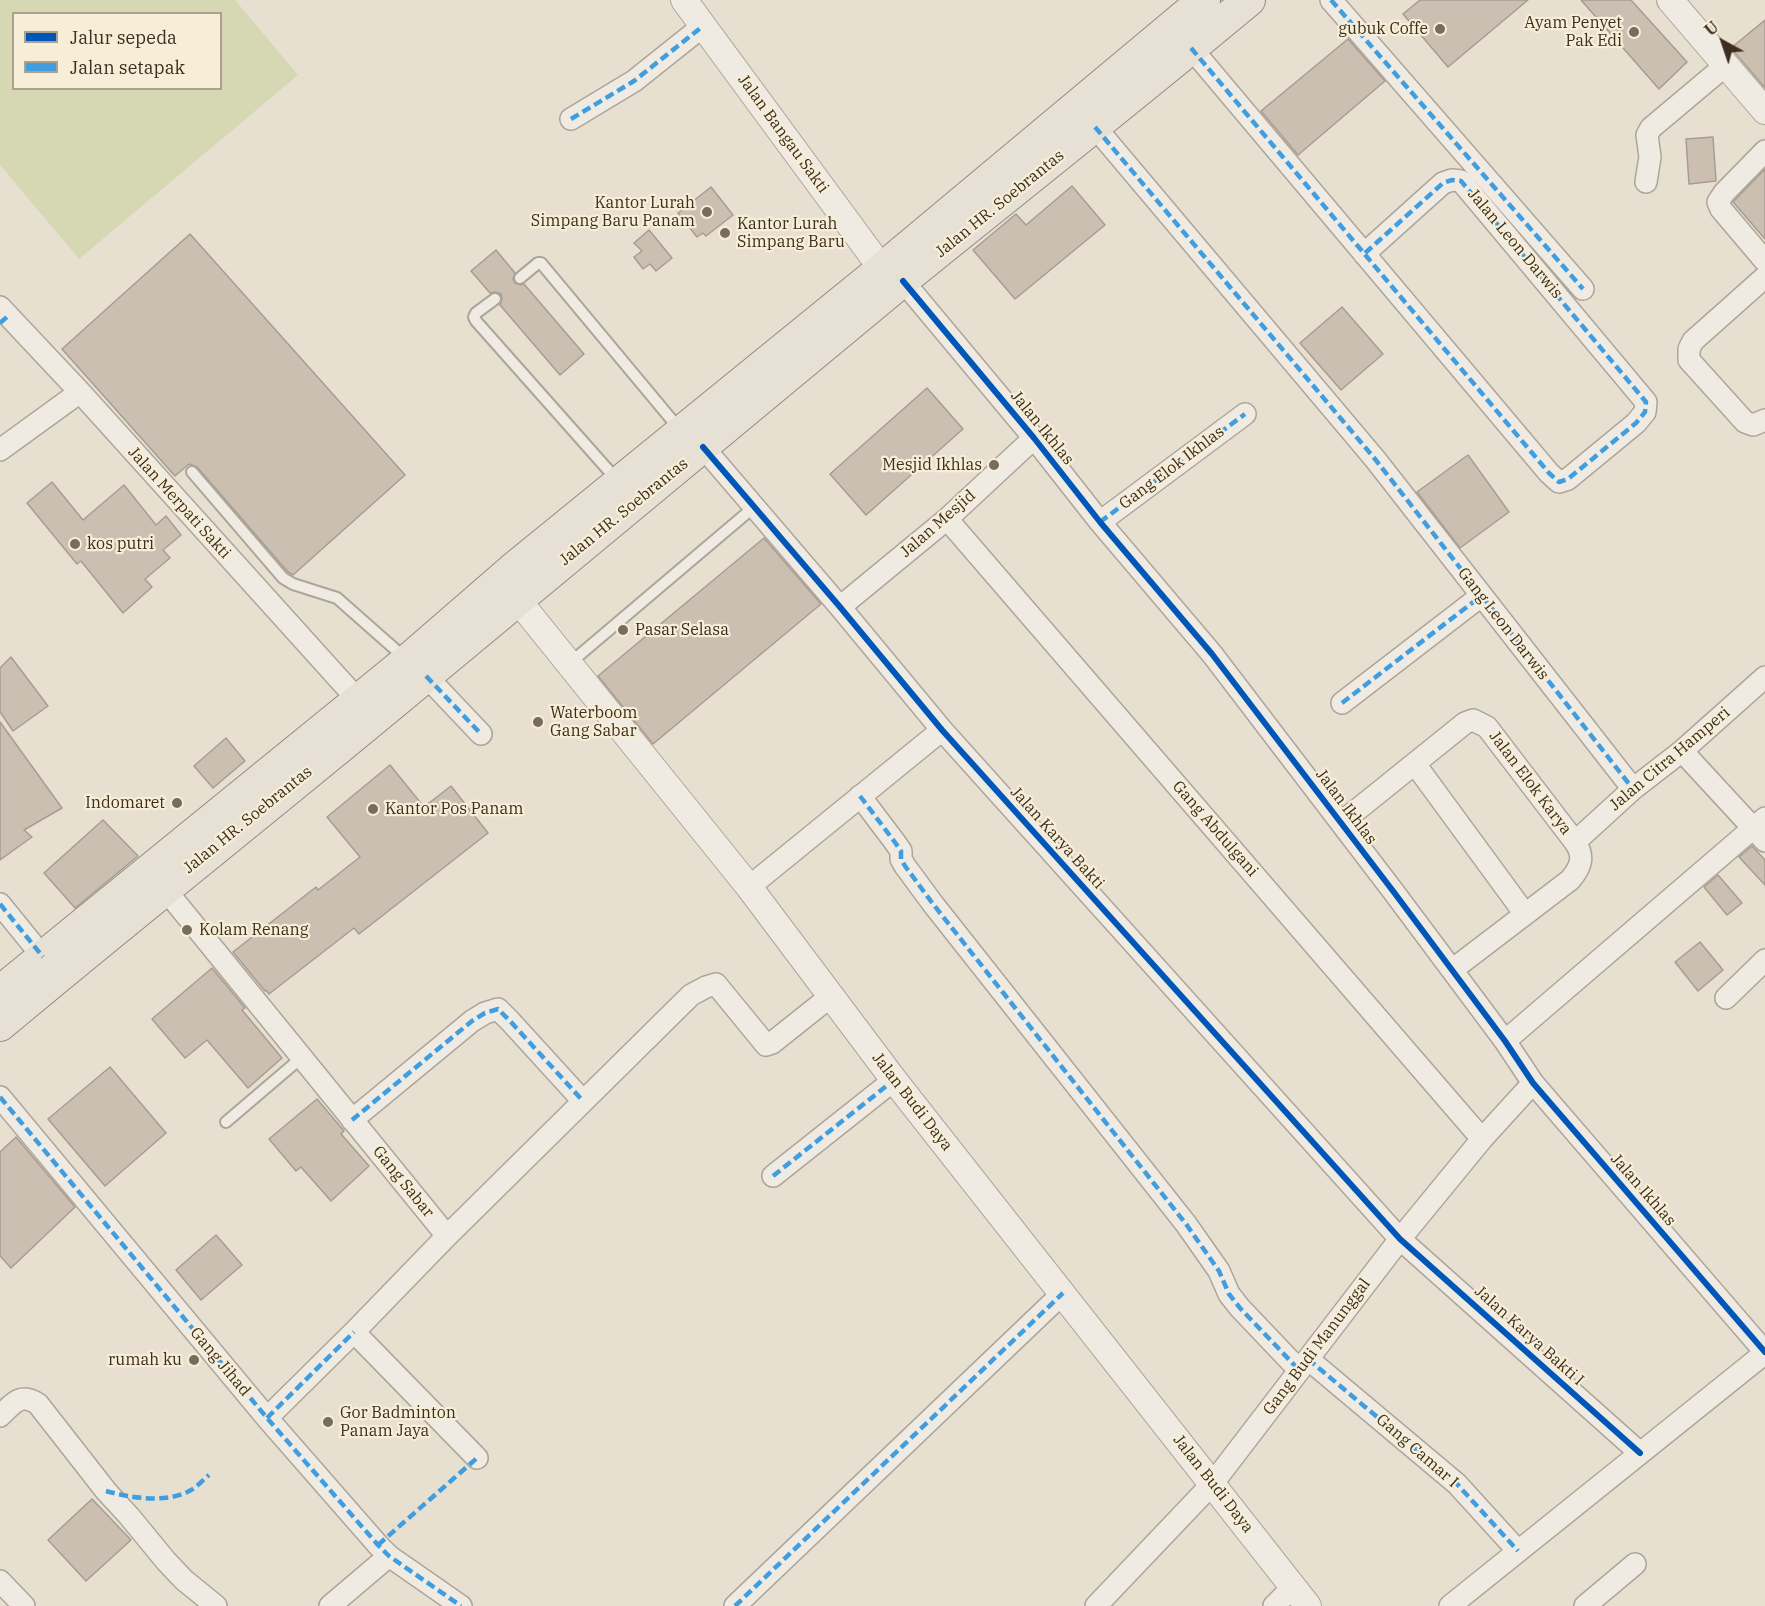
<!DOCTYPE html>
<html>
<head>
<meta charset="utf-8">
<style>
  body { margin:0 }
  #map { position:relative; width:1765px; height:1606px; overflow:hidden; background:#e7e0d1; font-family:"IBM Plex Serif",serif }
  canvas { display:block }
  .legend { position:absolute; left:12px; top:12px; width:210px; height:78px; box-sizing:border-box; background:#f7eed8; border:2px solid #ada18e; margin:0; padding:8px 10px; list-style:none; font-size:18px; color:#3d2e20 }
  .legend li { display:flex; align-items:center; gap:12px; height:30px }
  .legend b { width:30px; border:2px solid #ada18e }
  .north { position:absolute; left:1693px; top:12px; width:60px; height:60px; -webkit-text-stroke:4px #f7eed8; paint-order:stroke; rotate:320deg; font-size:16px; font-weight:700; line-height:24px; text-align:center; color:#3d2e20 }
  .north::after { content:''; display:block; margin:auto; width:21px; height:27px; background:#3d2e20; clip-path:polygon(50% 0,100% 100%,50% 72%,0 100%) }
</style>
</head>
<body>
<div id="map">
<canvas width="1765" height="1606"></canvas>
<ul class="legend">
<li><b style="height:8px;background:#0057b8"></b>Jalur sepeda</li>
<li><b style="height:8px;background:#3f9de0"></b>Jalan setapak</li>
</ul>
<div class="north">U</div>
</div>
<script>
const g = document.querySelector('canvas').getContext('2d');
g.lineJoin = 'round';
function fill(path, color) {
  g.fillStyle = color;
  g.fill(path, 'evenodd');
}
function stroke(path, color, width, dash) {
  g.strokeStyle = color;
  g.lineWidth = width;
  g.lineCap = dash ? 'butt' : 'round';
  g.setLineDash(dash || []);
  g.stroke(path);
}
function drawText(font, color, halo, rows, align = 'center') {
  g.font = font + ' "IBM Plex Serif",serif';
  g.lineWidth = 4.5;
  g.setLineDash([]);
  g.textBaseline = 'middle';
  g.strokeStyle = halo;
  g.fillStyle = color;
  for (const [text, x, y, turn = 0] of rows) {
    g.save();
    g.translate(x, y);
    g.rotate((+turn || 0) * Math.PI / 180);
    g.textAlign = isNaN(turn) ? turn : align;
    if (halo) g.strokeText(text, 0, 0);
    g.fillText(text, 0, 0);
    g.restore();
  }
}
const green = new Path2D(`
  M0,0H235L298,75L79,259L0,165ZM14,14H220V88H14Z`);
const building = new Path2D(`
  M1420,0H1528L1448,67L1403,14Z
  M1581,0H1631L1687,62L1659,89Z
  M1765,20V88L1731,48Z
  M1348,39L1385,81L1298,155L1261,111Z
  M1713,137L1716,181L1689,184L1686,139Z
  M1765,169V239L1733,202Z
  M1072,186L1105,225L1015,299L973,250L1016,214L1026,225Z
  M711,187L733,215L706,236L703,233L697,237L678,213Z
  M649,230L672,258L656,271L650,264L643,269L634,257L642,251L634,243Z
  M190,234L405,475L293,575L288,572L197,467L189,464L175,476L62,349Z
  M496,250L515,273L513,279L515,283L521,285L524,284L584,354L560,375L500,305L502,299L501,294L495,292L490,293L471,271Z
  M1342,307L1383,354L1341,390L1300,343Z
  M927,388L963,429L866,515L830,474Z
  M1468,455L1509,512L1460,548L1417,492Z
  M52,482L83,520L124,485L156,525L166,516L181,535L163,550L170,558L145,579L152,587L123,613L81,561L77,564L27,503Z
  M764,538L821,604L653,744L598,676Z
  M11,657L48,706L13,731L0,712V668Z
  M0,722L62,808L24,830L32,837L0,860Z
  M226,738L245,761L213,788L194,766Z
  M390,765L424,807L451,786L488,833L359,934L354,928L269,994L266,990L265,991L233,952L316,887L318,890L360,857L327,817Z
  M103,820L138,856L75,908L44,873Z
  M1752,846L1765,860V885L1739,857Z
  M1718,875L1742,903L1727,915L1704,887Z
  M1700,942L1723,970L1698,991L1675,962Z
  M212,968L245,1008L242,1010L282,1058L248,1088L207,1040L185,1058L152,1019Z
  M110,1067L166,1133L105,1186L48,1119Z
  M317,1099L344,1131L341,1134L369,1166L331,1201L301,1167L296,1171L269,1139Z
  M16,1137L75,1207L11,1268L0,1256V1152Z
  M216,1235L242,1265L201,1300L176,1270Z
  M92,1499L131,1540L86,1581L48,1540Z`);
const service = new Path2D(`
  M520,278L538,263H541L681,431
  M495,299L476,313L474,317L476,321L617,480
  M192,472L283,578L293,584L337,598L405,658
  M570,663L754,507
  M226,1122L301,1058`);
const minor = new Path2D(`
  M1331,0L1583,289
  M1191,48L1549,473L1559,482L1568,479L1636,423L1645,412L1646,402L1461,181L1452,180L1443,183L1364,254
  M571,119L634,81L703,26
  M1095,127L1375,459L1633,789
  M1765,151L1724,193L1718,202L1721,209L1765,261
  M1646,182L1650,157L1647,135L1651,128L1726,65
  M1765,277L1693,341L1689,349V360L1745,422L1753,425L1765,420
  M903,281L1034,438L1100,522L1212,654L1393,891L1505,1041L1533,1083L1765,1352
  M0,307L80,392L358,700
  M703,447L840,607L942,730L1400,1239L1640,1453
  M0,450L80,392
  M947,519L1482,1139
  M1100,522L1245,414
  M840,607L947,519L1034,438
  M426,676L481,734
  M1342,703L1481,596
  M1682,751L1765,841
  M1415,764L1525,914
  M860,796L894,841L901,851V859L905,866L933,904L1186,1224L1219,1271L1229,1294L1240,1308L1299,1370
  M1342,822L1465,723L1473,720L1487,727L1575,842C1585,857 1581,867 1570,880L1452,970
  M1575,842L1633,789L1682,751L1765,677
  M749,887L942,730
  M164,888L447,1236L354,1332L477,1458
  M0,904L43,957
  M1726,998L1765,960
  M1505,1041L1765,818
  M0,1097L267,1418L378,1545L389,1556L461,1606
  M352,1120L472,1021L485,1013L498,1009L510,1021L583,1101
  M773,1176L894,1080
  M447,1236L691,995L706,987L716,984L766,1045L772,1043L831,996
  M1308,1359L1457,1484L1518,1551
  M0,1416C13,1404 20,1392 38,1404L106,1491L129,1516L166,1561L184,1580L216,1606
  M267,1418L354,1332
  M0,1581L24,1606
  M330,1606L389,1556
  M735,1606L1063,1293
  M1096,1606L1213,1483L1400,1239L1482,1139L1533,1083
  M1274,1606L1293,1587
  M1450,1606L1765,1353
  M1585,1606L1635,1564`);
const tertiary = new Path2D(`
  M684,0L882,269
  M1670,0L1765,111
  M517,599L749,887L894,1080L1308,1606`);
const primary = new Path2D(`
  M0,992L408,660L513,569L882,269L1204,0
  M0,1025C141,907 286,793 427,675C585,544 743,412 902,281C1018,187 1135,95 1249,0`);
const quiet = new Path2D(`
  M1331,0L1583,289
  M1191,48L1549,473L1559,482L1568,479L1636,423L1645,412L1646,402L1461,181L1452,180L1443,183L1364,254
  M571,119L634,81L703,26
  M1095,127L1375,459L1633,789
  M0,323L8,316
  M1100,522L1245,414
  M426,676L481,734
  M1342,703L1481,596
  M860,796L894,841L901,851V859L905,866L933,904L1186,1224L1219,1271L1229,1294L1240,1308L1299,1370
  M0,904L43,957
  M0,1097L267,1418L378,1545L389,1556L461,1606
  M352,1120L472,1021L485,1013L498,1009L510,1021L583,1101
  M773,1176L894,1080
  M1308,1359L1457,1484L1518,1551
  M267,1418L354,1332
  M106,1491C131,1498 167,1504 191,1490C197,1487 203,1480 209,1475
  M378,1545L477,1458
  M735,1606L1063,1293`);
const cycleway = new Path2D(`
  M903,281L1034,438L1100,522L1212,654L1393,891L1505,1041L1533,1083L1765,1352
  M703,447L840,607L942,730L1400,1239L1640,1453`);
const markers = [
  [1440,29,6,"#786c5e"],
  [1634,32,6,"#786c5e"],
  [707,212,6,"#786c5e"],
  [725,233,6,"#786c5e"],
  [994,465,6,"#786c5e"],
  [75,544,6,"#786c5e"],
  [623,630,6,"#786c5e"],
  [538,722,6,"#786c5e"],
  [177,803,6,"#786c5e"],
  [373,809,6,"#786c5e"],
  [187,930,6,"#786c5e"],
  [194,1360,6,"#786c5e"],
  [328,1422,6,"#786c5e"]
];
const poiNames = [
  ["Ayam Penyet",1622,23,"right"],
  ["Pak Edi",1622,41,"right"],
  ["gubuk Coffe",1428,29,"right"],
  ["Kantor Lurah",695,203,"right"],
  ["Simpang Baru Panam",695,221,"right"],
  ["Kantor Lurah",737,224],
  ["Simpang Baru",737,242],
  ["Mesjid Ikhlas",982,465,"right"],
  ["kos putri",87,544],
  ["Pasar Selasa",635,630],
  ["Waterboom",550,713],
  ["Gang Sabar",550,731],
  ["Indomaret",165,803,"right"],
  ["Kantor Pos Panam",385,809],
  ["Kolam Renang",199,930],
  ["rumah ku",182,1360,"right"],
  ["Gor Badminton",340,1413],
  ["Panam Jaya",340,1431]
];
const streetNames = [
  ["Jalan Bangau Sakti",783,134,54],
  ["Jalan HR. Soebrantas",1000,204,-39],
  ["Jalan Leon Darwis",1515,244,50],
  ["Jalan Ikhlas",1042,428,51],
  ["Gang Elok Ikhlas",1172,468,-37],
  ["Jalan Merpati Sakti",179,503,48],
  ["Jalan HR. Soebrantas",624,512,-39],
  ["Jalan Mesjid",938,524,-41],
  ["Gang Leon Darwis",1503,624,52],
  ["Jalan Citra Hamperi",1670,759,-40],
  ["Jalan Elok Karya",1530,783,53],
  ["Jalan Ikhlas",1346,807,53],
  ["Jalan HR. Soebrantas",248,820,-39],
  ["Gang Abdulgani",1215,829,49],
  ["Jalan Karya Bakti",1057,838,48],
  ["Jalan Budi Daya",912,1102,52],
  ["Gang Sabar",403,1182,51],
  ["Jalan Ikhlas",1643,1190,49],
  ["Jalan Karya Bakti I",1529,1336,42],
  ["Gang Budi Manunggal",1317,1347,-53],
  ["Gang Jihad",220,1362,50],
  ["Gang Camar I",1417,1451,41],
  ["Jalan Budi Daya",1213,1484,52]
];
fill(green, '#d6d7b3');
fill(building, '#cbbfb2');
stroke(building, '#a89c90', 1.5);
stroke(service, '#ada599', 14);
stroke(minor, '#ada599', 24);
stroke(tertiary, '#ada599', 28);
stroke(primary, '#928b80', 34);
stroke(service, '#efebe3', 10);
stroke(minor, '#efebe3', 21);
stroke(tertiary, '#efebe3', 26);
stroke(primary, '#e6e1d4', 32);
stroke(quiet, '#3f9de0', 4.5, [9, 4.5]);
stroke(cycleway, '#0057b8', 6);
for (const [x, y, r, color] of markers) {
  const dot = new Path2D();
  dot.arc(x, y, r, 0, 2 * Math.PI);
  g.fillStyle = color;
  g.fill(dot);
  stroke(dot, '#f7eed8', 2);
}
drawText('16px', '#3d2e20', '#f7eed8', poiNames, 'left');
drawText('16px', '#3d2e20', '#f7eed8', streetNames);
</script>
</body>
</html>
